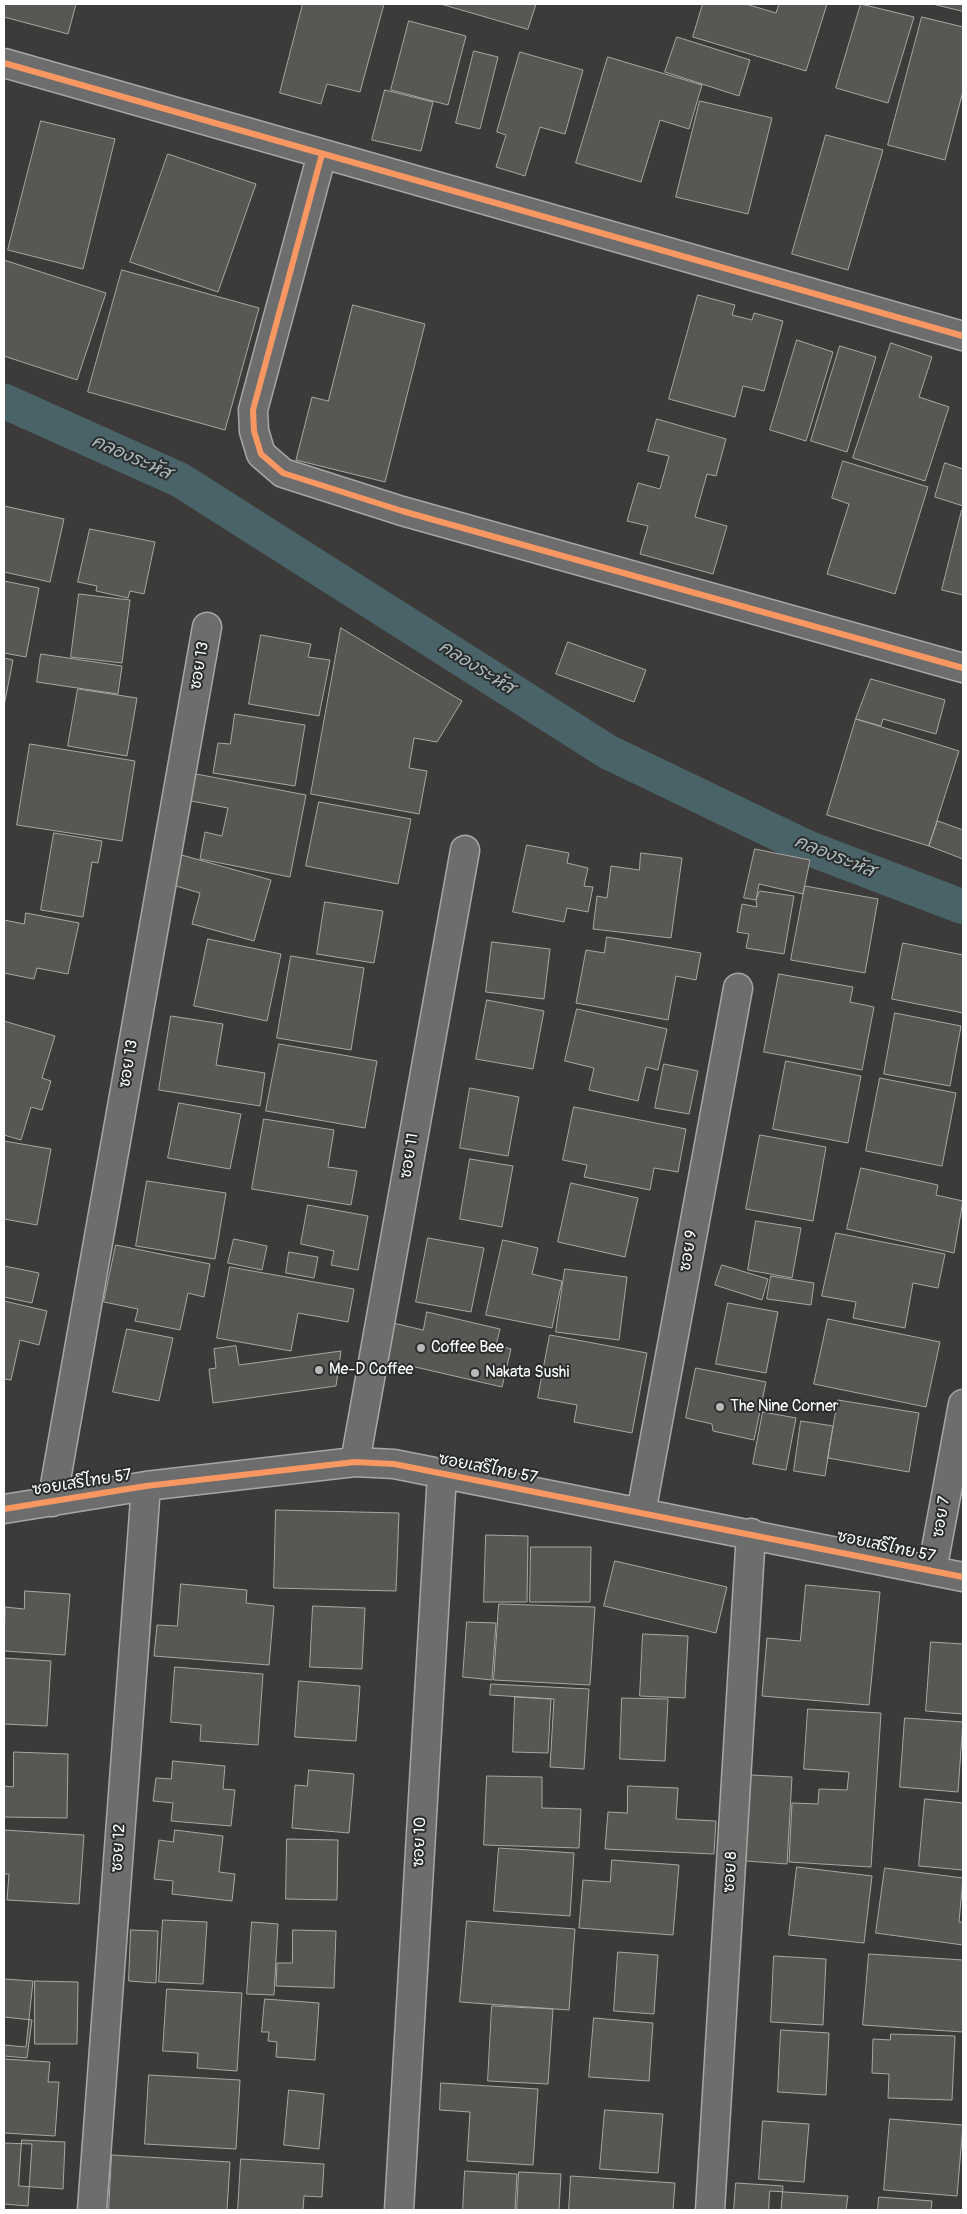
<!DOCTYPE html>
<html>
<head>
<meta charset="utf-8">
<style>
  body { margin:0 }
  #map { position:relative; width:967px; height:2214px; overflow:hidden; background:#3c3b39; font-family:Pangolin,sans-serif }
  canvas { display:block }
  .frame { position:absolute; inset:0; border:5px solid #fff; pointer-events:none }
</style>
</head>
<body>
<div id="map">
<canvas width="967" height="2214"></canvas>
<div class="frame"></div>
</div>
<script>
const g = document.querySelector('canvas').getContext('2d');
g.lineJoin = 'round';
function stroke(path, color, width, dash) {
  g.strokeStyle = color;
  g.lineWidth = width;
  g.lineCap = dash ? 'butt' : 'round';
  g.setLineDash(dash || []);
  g.stroke(path);
}
function fill(path, color) {
  g.fillStyle = color;
  g.fill(path, 'evenodd');
}
function drawText(font, color, halo, rows, align = 'center') {
  g.font = font + ' Pangolin,"Playpen Sans Thai",sans-serif';
  g.lineWidth = 4;
  g.setLineDash([]);
  g.textBaseline = 'middle';
  g.strokeStyle = halo;
  g.fillStyle = color;
  for (const [text, x, y, turn = 0] of rows) {
    g.save();
    g.translate(x, y);
    g.rotate((+turn || 0) * Math.PI / 180);
    g.textAlign = isNaN(turn) ? turn : align;
    if (halo) g.strokeText(text, 0, 0);
    g.fillText(text, 0, 0);
    g.restore();
  }
}
const canal = new Path2D(`
  M4,401L180,480L608,752L808,848L963,907`);
const building = new Path2D(`
  M4,4H76L68,34L4,17Z
  M303,4H384L360,92L327,84L321,104L280,93Z
  M441,4H536L528,29Z
  M703,4H746L776,13L779,4H827L806,71L693,37Z
  M861,4L914,17L888,103L836,88Z
  M933,4H963V11Z
  M922,17L963,27V91L945,160L888,145Z
  M409,21L466,36L448,105L391,90Z
  M677,37L750,60L739,96L665,72Z
  M474,51L498,57L480,129L456,123Z
  M520,52L583,70L565,134L540,127L525,176L496,167L506,135L497,132Z
  M608,57L702,85L689,129L660,120L641,182L576,163Z
  M385,90L433,102L421,151L372,140Z
  M700,101L772,118L748,214L676,197Z
  M41,121L115,139L83,269L8,250Z
  M826,135L883,150L848,270L792,254Z
  M168,154L256,184L218,292L130,262Z
  M4,260L106,293L77,380L4,356Z
  M122,270L259,308L225,430L88,392Z
  M698,295L735,305L732,315L752,320L754,313L783,321L764,391L743,386L735,417L669,399Z
  M353,305L425,324L385,482L296,460L312,397L328,401Z
  M797,340L833,352L806,441L770,430Z
  M891,343L932,357L919,397L949,407L925,481L853,458Z
  M840,346L876,357L847,452L811,441Z
  M657,419L726,439L716,476L707,474L695,517L727,526L713,574L640,554L648,526L627,521L638,483L660,489L669,456L648,451Z
  M843,461L928,487L895,594L827,574L849,504L832,498Z
  M945,463L963,469V506L935,497Z
  M4,506L64,519L50,582L4,572Z
  M962,510H963V595L942,590Z
  M90,529L155,542L144,594L130,591L128,598L96,591L97,586L78,582Z
  M4,581L39,588L26,657L4,653Z
  M79,594L130,600L122,663L71,657Z
  M341,628L462,701L437,742L414,738L409,768L427,771L419,814L311,794Z
  M261,635L311,644L308,657L330,660L319,716L249,704Z
  M568,642L646,670L634,702L556,674Z
  M41,654L122,666L118,694L37,682Z
  M4,658L13,660L4,706Z
  M871,679L945,700L936,734L883,719L881,726L856,719Z
  M78,689L137,698L127,756L68,746Z
  M235,714L305,725L295,786L213,773L218,743L230,744Z
  M856,719L959,751L929,846L827,815Z
  M30,744L135,761L122,841L17,825Z
  M191,773L306,795L290,877L200,859L205,832L222,836L228,808L186,800Z
  M319,802L411,819L398,884L306,866Z
  M938,821L963,830V859L929,846Z
  M54,833L102,841L98,863L92,862L83,917L41,910Z
  M527,845L569,853L567,863L588,868L584,886L593,887L588,912L567,908L564,922L513,912Z
  M755,849L810,860L803,894L759,884L756,900L744,898Z
  M641,853L682,858L671,938L593,929L597,896L607,898L611,866L639,870Z
  M178,854L271,880L254,941L192,924L200,893L169,884Z
  M805,886L878,899L865,973L791,960Z
  M760,891L794,896L784,954L746,948L749,934L737,932L742,904L757,907L756,900Z
  M325,902L383,911L374,963L317,954Z
  M26,913L79,923L68,974L37,968L34,979L4,973V920L24,924Z
  M607,937L701,953L696,980L676,976L668,1020L576,1003L586,950L604,953Z
  M208,939L281,954L267,1021L194,1006Z
  M492,942L550,949L544,999L486,992Z
  M903,943L963,955V1013L892,999Z
  M291,956L364,968L351,1050L277,1038Z
  M779,974L853,987L850,1002L874,1007L862,1070L764,1052Z
  M487,1000L544,1011L533,1069L476,1059Z
  M577,1009L667,1029L658,1070L646,1067L638,1101L589,1090L594,1068L565,1061Z
  M895,1013L961,1026L950,1086L884,1074Z
  M171,1016L223,1024L216,1065L265,1073L260,1106L159,1090Z
  M4,1021L55,1036L42,1078L51,1081L42,1110L31,1107L21,1140L4,1135Z
  M279,1044L377,1061L365,1128L266,1111Z
  M786,1061L861,1076L848,1143L773,1129Z
  M664,1064L698,1071L689,1114L655,1108Z
  M880,1078L956,1093L942,1166L866,1151Z
  M470,1088L519,1097L508,1156L460,1148Z
  M179,1103L241,1114L230,1169L168,1158Z
  M574,1107L686,1129L678,1172L654,1168L650,1190L584,1177L587,1165L563,1160Z
  M264,1119L334,1130L328,1167L357,1171L351,1205L252,1189Z
  M760,1135L826,1147L813,1221L746,1209Z
  M4,1141L51,1149L37,1225L4,1219Z
  M470,1159L513,1166L502,1227L460,1219Z
  M861,1168L938,1185L936,1195L963,1201L954,1253L847,1229Z
  M147,1181L226,1193L215,1259L136,1246Z
  M571,1183L638,1198L625,1257L558,1242Z
  M308,1205L368,1216L358,1270L331,1265L334,1251L301,1244Z
  M756,1221L801,1228L792,1278L748,1270Z
  M836,1233L945,1254L938,1288L913,1283L905,1328L853,1318L856,1302L822,1296Z
  M428,1238L484,1248L471,1312L416,1302Z
  M234,1239L267,1246L262,1270L228,1263Z
  M503,1240L538,1248L532,1274L562,1281L552,1328L486,1315Z
  M116,1245L210,1264L204,1297L188,1293L180,1330L135,1321L138,1309L104,1302Z
  M289,1252L318,1257L314,1278L286,1273Z
  M722,1265L768,1279L762,1300L715,1285Z
  M4,1266L39,1273L32,1303L4,1297Z
  M230,1267L354,1289L348,1322L298,1313L291,1351L217,1338Z
  M565,1269L627,1277L619,1340L556,1332Z
  M771,1276L814,1283L811,1305L767,1299Z
  M4,1301L47,1311L39,1345L20,1340L11,1380L4,1379Z
  M728,1303L778,1312L766,1373L716,1364Z
  M427,1312L500,1329L496,1345L511,1349L502,1387L385,1360L393,1323L423,1330Z
  M828,1319L940,1342L926,1407L814,1384Z
  M127,1329L173,1338L159,1401L113,1392Z
  M550,1335L647,1353L632,1433L574,1422L577,1405L538,1398Z
  M236,1346L239,1365L341,1351L336,1386L213,1403L209,1369L216,1368L214,1349Z
  M696,1368L766,1382L754,1440L713,1431L712,1424L686,1418Z
  M838,1400L919,1413L909,1472L828,1458Z
  M763,1412L796,1418L786,1470L753,1464Z
  M801,1421L833,1426L825,1476L794,1471Z
  M276,1510L399,1513L396,1591L274,1588Z
  M486,1535L528,1536L527,1602H484Z
  M531,1547H591L590,1602H530Z
  M615,1561L727,1587L716,1633L604,1606Z
  M181,1584L247,1590L246,1603L274,1606L269,1665L154,1656L157,1625L177,1626Z
  M806,1585L880,1592L869,1705L762,1696L767,1638L800,1641Z
  M25,1591L70,1594L65,1655L4,1651L5,1607L24,1609Z
  M499,1604L595,1607L590,1685L494,1680Z
  M313,1606L365,1608L362,1669L310,1667Z
  M467,1622L496,1623L492,1680L463,1677Z
  M643,1634L688,1636L685,1698L640,1696Z
  M931,1642L963,1644V1714L926,1711Z
  M4,1658L51,1661L47,1726L4,1724Z
  M175,1667L263,1674L258,1745L200,1741L201,1725L171,1722Z
  M299,1681L360,1686L356,1741L295,1737Z
  M491,1684L589,1689L584,1769L550,1767L554,1699L490,1695Z
  M515,1697L551,1699L548,1753L513,1752Z
  M622,1698L668,1699L665,1761L620,1759Z
  M808,1709L881,1713L871,1867L789,1862L792,1803L818,1804L819,1789L847,1790L849,1772L804,1769Z
  M905,1718L963,1722L958,1792L900,1787Z
  M14,1752L68,1754L67,1818L4,1817V1786L13,1787Z
  M173,1761L225,1766L223,1789L235,1790L231,1826L171,1821L173,1803L153,1801L156,1778L171,1779Z
  M309,1770L354,1774L349,1833L292,1828L295,1785L307,1786Z
  M751,1775L792,1777L787,1864L746,1861Z
  M487,1776L542,1777V1808L581,1809L579,1848L484,1845Z
  M628,1786L678,1788L676,1819L716,1821L714,1854L605,1849L608,1812L627,1813Z
  M925,1799L963,1803V1870L919,1866Z
  M4,1830L84,1835L79,1904L7,1900L9,1874H4Z
  M175,1830L223,1836L219,1872L235,1874L232,1901L172,1894L173,1881L154,1879L159,1840L173,1842Z
  M287,1839L338,1840L337,1900L286,1899Z
  M499,1848L574,1853L570,1916L494,1911Z
  M612,1860L679,1865L673,1935L579,1928L583,1880L610,1882Z
  M797,1867L872,1876L864,1943L789,1935Z
  M885,1868L963,1878L959,1922H963V1945L876,1933Z
  M163,1920L207,1922L203,1984L159,1982Z
  M467,1921L575,1929L569,2010L460,2002Z
  M252,1922L278,1924L274,1995L247,1994Z
  M131,1930L158,1931L156,1983L129,1981Z
  M293,1930L336,1931L334,1988L276,1986L277,1963H292Z
  M618,1952L658,1955L654,2014L614,2011Z
  M869,1954L963,1960V2032L863,2025Z
  M774,1956L826,1959L823,2025L771,2022Z
  M4,1979L33,1981L26,2047L4,2045Z
  M35,1981L78,1982L77,2044H35Z
  M167,1989L242,1993L237,2071L197,2068L198,2053L163,2051Z
  M265,1999L319,2003L315,2060L276,2057L277,2042L268,2041L269,2032H262Z
  M492,2006L553,2009L548,2084L488,2081Z
  M4,2017L32,2020L27,2058L4,2056Z
  M594,2018L653,2023L649,2081L589,2077Z
  M781,2030L829,2033L826,2095L778,2092Z
  M891,2034L955,2036L952,2100L888,2098L889,2074L872,2073L873,2039L890,2040Z
  M4,2059L50,2062L48,2082H59L55,2136L4,2133Z
  M149,2075L240,2080L236,2149L145,2144Z
  M441,2083L538,2089L533,2165L467,2161L470,2112L440,2110Z
  M289,2090L324,2094L319,2149L284,2145Z
  M605,2110L663,2114L658,2173L600,2169Z
  M890,2119L963,2125L957,2196L884,2190Z
  M763,2121L809,2124L804,2182L759,2179Z
  M22,2140L65,2142L63,2189L19,2186Z
  M4,2143L32,2144L28,2206L4,2204Z
  M112,2155L230,2162L227,2210H109Z
  M241,2159L324,2164L322,2197L304,2196L303,2210H238Z
  M465,2171L517,2174L515,2210H463Z
  M519,2172L561,2174L559,2210H517Z
  M571,2176L675,2183L673,2210H569Z
  M736,2183L783,2186L781,2210H734Z
  M770,2191L848,2196L846,2210H769Z
  M879,2197L932,2201L931,2210H878Z`);
const minor = new Path2D(`
  M4,63L963,336
  M322,154L253,410L254,431L261,454L283,473L402,511L963,668
  M355,1462L465,850
  M52,1502L207,627
  M4,1509L146,1486L355,1462L394,1464L963,1577
  M641,1513L738,988
  M932,1571L963,1404
  M92,2210L146,1486
  M399,2210L442,1474
  M710,2210L751,1533`);
const cycleway = new Path2D(`
  M4,63L963,336
  M322,154L253,410L254,431L261,454L283,473L402,511L963,668
  M4,1509L146,1486L355,1462L394,1464L963,1577`);
const markers = [
  [421,1348,5,"#bbbaba"],
  [319,1370,5,"#bbbaba"],
  [475,1373,5,"#bbbaba"],
  [720,1407,5,"#bbbaba"]
];
const streetNames = [
  ["ซอย 13",200,666,-80],
  ["ซอย 13",129,1064,-80],
  ["ซอย 11",410,1156,-80],
  ["ซอย 9",689,1251,-80],
  ["ซอยเสรีไทย 57",488,1469,11],
  ["ซอยเสรีไทย 57",82,1483,-9],
  ["ซอย 7",942,1517,-80],
  ["ซอยเสรีไทย 57",886,1547,12],
  ["ซอย 10",420,1842,-87],
  ["ซอย 12",119,1848,-86],
  ["ซอย 8",731,1872,-86]
];
const poiNames = [
  ["Coffee Bee",431,1348],
  ["Me-D Coffee",329,1370],
  ["Nakata Sushi",485,1373],
  ["The Nine Corner",730,1407]
];
const waterNames = [
  ["คลองระหัส",131,458,24],
  ["คลองระหัส",476,668,32],
  ["คลองระหัส",834,857,22]
];
stroke(canal, '#496368', 35);
fill(building, '#595753');
stroke(building, '#a7a7a6', 1);
stroke(minor, '#a7a7a6', 31);
stroke(minor, '#6d6d6d', 28);
stroke(cycleway, '#f99763', 6);
for (const [x, y, r, color] of markers) {
  const dot = new Path2D();
  dot.arc(x, y, r, 0, 2 * Math.PI);
  g.fillStyle = color;
  g.fill(dot);
  stroke(dot, '#2a2d2e', 2);
}
drawText('16px', '#fff', '#2a2d2e', streetNames);
drawText('16px', '#fff', '#2a2d2e', poiNames, 'left');
drawText('italic 18px', '#aebbbd', '#2a2d2e', waterNames);
</script>
</body>
</html>
